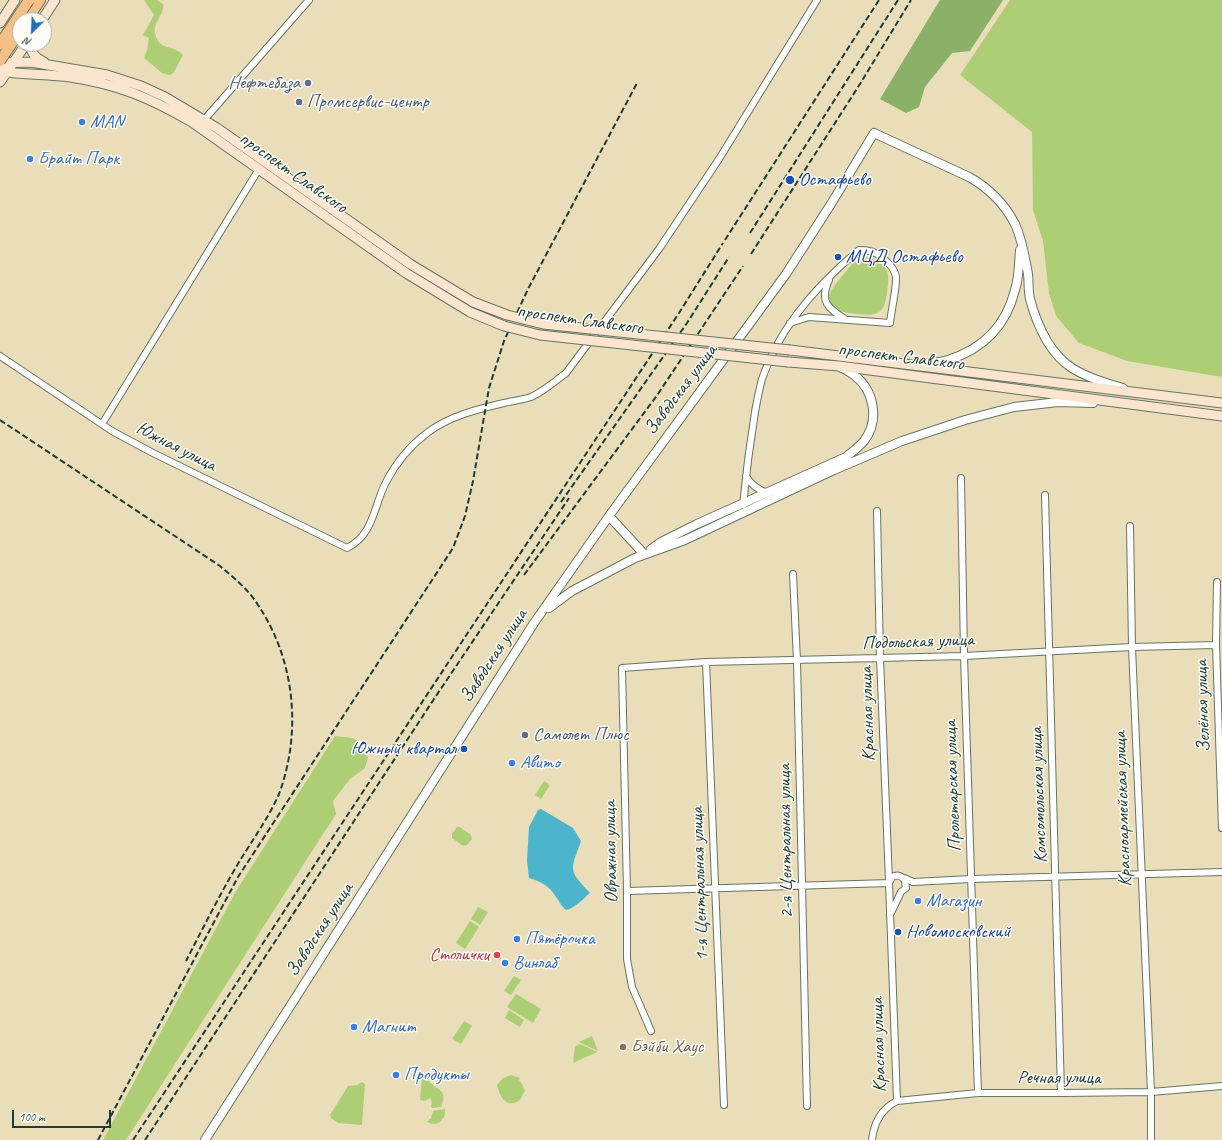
<!DOCTYPE html>
<html>
<head>
<meta charset="utf-8">
<style>
  body { margin:0 }
  #map { position:relative; width:1222px; height:1140px; overflow:hidden; background:#e9deb9; font-family:Caveat,sans-serif }
  canvas { display:block }
  .north { position:absolute; left:12px; top:12px; width:40px; height:40px; box-sizing:border-box; background:#fdfcf7; border:1px solid #a4b0a9; border-radius:50%; rotate:204deg; font-size:11px; font-weight:700; line-height:16px; text-align:center; color:#1f3d34 }
  .north::after { content:''; display:block; margin:auto; width:14px; height:18px; background:#1f6fb2; clip-path:polygon(50% 0,100% 100%,50% 72%,0 100%) }
  .scale { position:absolute; left:12px; top:1110px; width:99px; height:18px; box-sizing:border-box; border:2px solid #1f3d34; border-top:0; padding-left:5px; font-size:12px; line-height:14px; white-space:nowrap; color:#1f3d34; -webkit-text-stroke:3px #fdfcf7; paint-order:stroke }
</style>
</head>
<body>
<div id="map">
<canvas width="1222" height="1140"></canvas>
<div class="north">N</div>
<div class="scale">100 m</div>
</div>
<script>
const g = document.querySelector('canvas').getContext('2d');
g.lineJoin = 'round';
function fill(path, color) {
  g.fillStyle = color;
  g.fill(path, 'evenodd');
}
function stroke(path, color, width, dash) {
  g.strokeStyle = color;
  g.lineWidth = width;
  g.lineCap = dash ? 'butt' : 'round';
  g.setLineDash(dash || []);
  g.stroke(path);
}
function drawText(font, color, halo, rows, align = 'center') {
  g.font = font + ' Caveat,sans-serif';
  g.lineWidth = 3;
  g.setLineDash([]);
  g.textBaseline = 'middle';
  g.strokeStyle = halo;
  g.fillStyle = color;
  for (const [text, x, y, turn = 0] of rows) {
    g.save();
    g.translate(x, y);
    g.rotate((+turn || 0) * Math.PI / 180);
    g.textAlign = isNaN(turn) ? turn : align;
    if (halo) g.strokeText(text, 0, 0);
    g.fillText(text, 0, 0);
    g.restore();
  }
}
const green = new Path2D(`
  M144,0H157L163,4C165,14 153,22 155,33C159,52 174,44 183,55L174,72L170,75L162,73L144,58L147,50L149,38L143,35L154,15Z
  M1010,0H1222V377L1127,361L1079,343L1056,316L1049,293L1043,241L1033,210L1032,132L960,75Z
  M863,257C868,257 872,258 877,261C891,269 889,278 887,293C886,299 885,308 879,312C870,317 858,314 849,313C818,308 828,292 843,275C849,268 854,260 863,257Z
  M335,736C358,739 357,736 368,757L365,768L350,779L333,801L336,814L126,1140H103L236,891Z
  M544,781L550,785L541,799L535,795Z
  M457,827H460L471,835L472,839L467,845L463,846L452,838V834Z
  M478,907L488,912L480,925L471,919Z
  M470,921L479,927L465,949L456,943Z
  M514,976L521,980L511,995L504,991Z
  M516,994L541,1009L533,1023L507,1007Z
  M509,1010L524,1020L520,1027L505,1018Z
  M464,1021L472,1026L461,1044L452,1039Z
  M592,1036L598,1051L579,1042Z
  M580,1044L597,1052L573,1063L575,1046Z
  M511,1075L520,1078L519,1080L522,1084L525,1091L520,1100C506,1109 500,1097 497,1085L503,1078Z
  M422,1077H426V1081H429C436,1090 449,1089 441,1107L432,1108L431,1106L432,1102L430,1098L425,1101L420,1100Z
  M362,1082L365,1084L362,1125L338,1123L331,1118L330,1115L348,1086L357,1085Z
  M445,1109C446,1121 437,1127 427,1122L431,1118L433,1111Z`);
const forest = new Path2D(`
  M940,0H1003L970,51L952,53L925,87L919,107L906,113L880,99Z`);
const water = new Path2D(`
  M541,809L573,828L581,841C570,872 568,869 590,893C583,899 575,908 566,910C561,906 560,902 556,897C550,886 540,881 529,878L527,861L529,827L538,810Z`);
const minor = new Path2D(`
  M204,120L309,0
  M829,280C819,302 828,308 845,319
  M0,356L112,431L153,453L347,548C374,535 374,505 386,482C396,463 411,445 427,433C449,416 478,409 504,403C512,401 522,400 531,397C544,391 554,382 566,373L659,249L719,159L817,0
  M102,424L259,169
  M746,476C751,485 758,490 768,493
  M961,478L964,656L978,1093
  M1045,495L1061,1093
  M743,505C746,474 750,443 755,412C757,401 759,390 762,379C779,328 818,284 859,250C870,250 876,252 884,259C890,264 895,270 896,277C897,286 891,312 890,323L809,317L790,323
  M877,511L880,658L889,881
  M1130,526L1132,647L1151,1092V1140
  M793,574L797,661L807,1106
  M1217,582L1216,645L1222,828
  M706,662L724,1105
  M904,878L913,882L971,879L1222,872
  M627,891L889,883
  M890,915L901,892L906,888L905,881C902,876 898,874 892,877L889,883L897,1101
  M651,1031L632,987L627,959V891L622,668L706,662L964,656L1132,647L1216,645
  M872,1140C874,1122 881,1109 897,1101L978,1093H1061L1151,1092L1222,1086`);
const tertiary = new Path2D(`
  M920,364C929,363 939,363 948,360C983,349 1006,326 1015,290C1019,278 1019,263 1020,250
  M609,516L644,554
  M651,549L661,542L697,524L846,457C852,452 859,447 864,441C880,420 874,390 854,375C850,372 845,369 840,367
  M549,608L572,591L635,558L685,540L834,470L902,441L965,420L1014,407L1058,402L1093,403
  M205,1140L534,623L609,516L786,274L831,204L874,133L969,177C989,188 1004,203 1015,224C1022,239 1025,258 1028,274C1029,282 1028,291 1030,299C1037,325 1049,353 1072,368C1088,378 1106,383 1123,388`);
const secondary = new Path2D(`
  M42,20L55,0
  M0,23L15,0
  M30,44C31,53 35,58 44,62
  M0,63L31,62L107,75L141,86L165,97L217,128L410,264L473,302L507,315
  M0,71C23,75 47,74 70,77C118,84 150,98 192,122L406,273L470,312L504,326
  M0,82L26,44
  M790,350L1222,403
  M788,362L839,366L1222,416`);
const primary = new Path2D(`
  M27,20L40,0`);
const rail = new Path2D(`
  M750,233L898,0
  M725,240L879,0
  M751,254L860,84L911,0
  M0,420L220,566C234,578 248,589 258,605C295,660 302,732 279,794C269,817 252,841 239,862C220,894 203,928 186,961
  M561,502L687,323L729,257
  M524,575L658,394L743,266
  M98,1140L238,877L453,548L465,516L473,481L489,388L504,341L528,289L637,83
  M133,1140L679,313L723,243
  M145,1140L432,702L569,498`);
const secondaryBridge = new Path2D(`
  M507,315L543,324L790,350
  M504,326L540,335L788,362`);
const primaryBridge = new Path2D(`
  M0,44L29,0
  M0,61L20,31`);
const markers = [
  [308,83,4,"#5c6f8a"],
  [299,102,4,"#5c6f8a"],
  [82,122,4,"#3f7fe0"],
  [30,159,4,"#3f7fe0"],
  [790,180,5,"#1a4fb4"],
  [838,257,4,"#1a4fb4"],
  [525,735,4,"#5c6f8a"],
  [464,749,4,"#1a4fb4"],
  [512,763,4,"#3f7fe0"],
  [918,901,4,"#3f7fe0"],
  [898,932,4,"#1a4fb4"],
  [517,939,4,"#3f7fe0"],
  [497,955,4,"#e0444e"],
  [505,963,4,"#3f7fe0"],
  [354,1027,4,"#3f7fe0"],
  [623,1047,4,"#8d6e63"],
  [396,1075,4,"#3f7fe0"]
];
const serviceNames = [
  ["Нефтебаза",300,83,"right"],
  ["Промсервис-центр",307,102],
  ["Самолет Плюс",533,735]
];
const shopNames = [
  ["MAN",90,122],
  ["Брайт Парк",38,159],
  ["Авито",520,763],
  ["Магазин",926,901],
  ["Пятёрочка",525,939],
  ["Винлаб",513,963],
  ["Магнит",362,1027],
  ["Продукты",404,1075]
];
const streetNames = [
  ["проспект Славского",293,173,35],
  ["проспект Славского",580,320,8],
  ["проспект Славского",901,357,7],
  ["Заводская улица",681,390,-53],
  ["Южная улица",176,447,27],
  ["Подольская улица",918,642,-2],
  ["Заводская улица",494,656,-57],
  ["Зелёная улица",1203,706,-92],
  ["Красная улица",868,714,-92],
  ["Пролетарская улица",953,786,-92],
  ["Комсомольская улица",1039,795,-92],
  ["Красноармейская улица",1123,809,-92],
  ["2-я Центральная улица",786,841,-91],
  ["Овражная улица",611,852,-91],
  ["1-я Центральная улица",700,884,-92],
  ["Заводская улица",320,930,-57],
  ["Красная улица",879,1045,-92],
  ["Речная улица",1059,1078]
];
const transitNames = [
  ["Остафьево",799,180],
  ["МЦД Остафьево",846,257],
  ["Южный квартал",456,749,"right"],
  ["Новомосковский",906,932]
];
const healthNames = [
  ["Столички",489,955]
];
const educationNames = [
  ["Бэйби Хаус",631,1047]
];
fill(green, '#aece76');
fill(forest, '#8ab167');
fill(water, '#4cb4cb');
stroke(minor, '#667563', 8);
stroke(tertiary, '#667563', 10);
stroke(secondary, '#667563', 11);
stroke(primary, '#667563', 12);
stroke(minor, '#fff', 6);
stroke(tertiary, '#fff', 8);
stroke(secondary, '#fbe5cf', 9);
stroke(primary, '#f5bf86', 10);
stroke(rail, '#1f3d34', 2, [6, 3]);
stroke(secondaryBridge, '#667563', 11, []);
stroke(primaryBridge, '#667563', 12, []);
stroke(secondaryBridge, '#fbe5cf', 9);
stroke(primaryBridge, '#f5bf86', 10);
for (const [x, y, r, color] of markers) {
  const dot = new Path2D();
  dot.arc(x, y, r, 0, 2 * Math.PI);
  g.fillStyle = color;
  g.fill(dot);
  stroke(dot, '#fdfcf7', 1.5);
}
drawText('19px', '#4e5e75', '#fdfcf7', serviceNames, 'left');
drawText('19px', '#366cbe', '#fdfcf7', shopNames, 'left');
drawText('19px', '#1f3d34', '#fdfcf7', streetNames);
drawText('19px', '#164399', '#fdfcf7', transitNames, 'left');
drawText('19px', '#be3a42', '#fdfcf7', healthNames, 'right');
drawText('19px', '#785e54', '#fdfcf7', educationNames, 'left');
</script>
</body>
</html>
